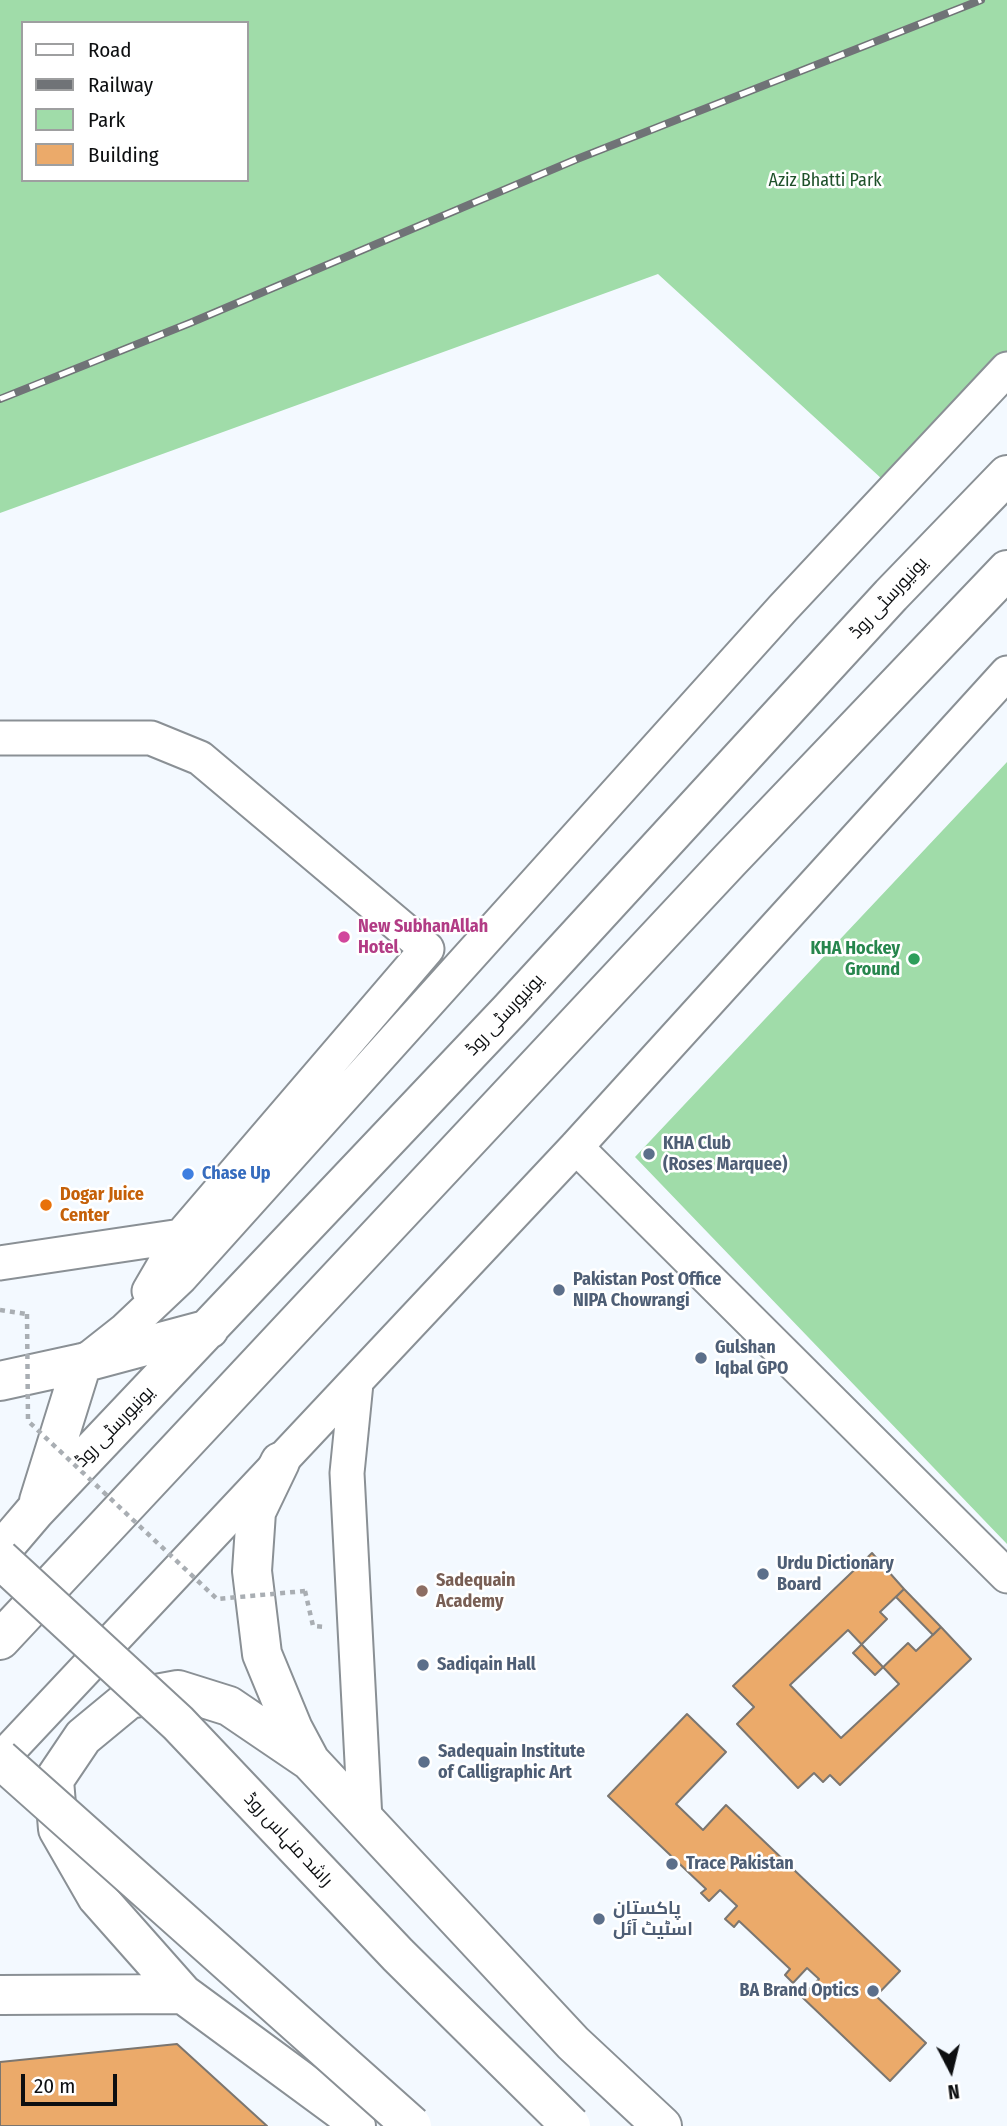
<!DOCTYPE html>
<html>
<head>
<meta charset="utf-8">
<style>
  body { margin:0 }
  #map { position:relative; width:1007px; height:2126px; overflow:hidden; background:#f3f9ff; font-family:"Fira Sans Condensed",sans-serif }
  canvas { display:block }
  .legend { position:absolute; left:21px; top:21px; width:228px; height:161px; box-sizing:border-box; background:#fff; border:2px solid #9e9fa0; margin:0; padding:9px 12px; list-style:none; font-size:21px; color:#0d0f11 }
  .legend li { display:flex; align-items:center; gap:14px; height:35px }
  .legend b { width:35px; border:2px solid #9e9fa0 }
  .north { position:absolute; left:916px; top:2035px; width:70px; height:70px; -webkit-text-stroke:5px #fff; paint-order:stroke; rotate:173deg; font-size:19px; font-weight:700; line-height:28px; text-align:center; color:#0d0f11 }
  .north::after { content:''; display:block; margin:auto; width:24px; height:32px; background:#0d0f11; clip-path:polygon(50% 0,100% 100%,50% 72%,0 100%) }
  .scale { position:absolute; left:21px; top:2074px; width:96px; height:32px; box-sizing:border-box; border:4px solid #0d0f11; border-top:0; padding-left:9px; font-size:21px; line-height:24px; white-space:nowrap; color:#0d0f11; -webkit-text-stroke:5px #fff; paint-order:stroke }
</style>
</head>
<body>
<div id="map">
<canvas width="1007" height="2126"></canvas>
<ul class="legend">
<li><b style="height:9px;background:#fff"></b>Road</li>
<li><b style="height:9px;background:#707377"></b>Railway</li>
<li><b style="height:19px;background:#a0dca9"></b>Park</li>
<li><b style="height:19px;background:#ebaa6a"></b>Building</li>
</ul>
<div class="north">N</div>
<div class="scale">20 m</div>
</div>
<script>
const g = document.querySelector('canvas').getContext('2d');
g.lineJoin = 'round';
function fill(path, color) {
  g.fillStyle = color;
  g.fill(path, 'evenodd');
}
function stroke(path, color, width, dash) {
  g.strokeStyle = color;
  g.lineWidth = width;
  g.lineCap = dash ? 'butt' : 'round';
  g.setLineDash(dash || []);
  g.stroke(path);
}
function drawText(font, color, halo, rows, align = 'center') {
  g.font = font + ' "Fira Sans Condensed",Cairo,sans-serif';
  g.lineWidth = 5;
  g.setLineDash([]);
  g.textBaseline = 'middle';
  g.strokeStyle = halo;
  g.fillStyle = color;
  for (const [text, x, y, turn = 0] of rows) {
    g.save();
    g.translate(x, y);
    g.rotate((+turn || 0) * Math.PI / 180);
    g.textAlign = isNaN(turn) ? turn : align;
    if (halo) g.strokeText(text, 0, 0);
    g.fillText(text, 0, 0);
    g.restore();
  }
}
const green = new Path2D(`
  M0,0H1007V370L894,490L658,274L0,513ZM23,23H247V180H23Z
  M1007,762V1544L635,1157Z`);
const building = new Path2D(`
  M872,1553L904,1589L896,1597L933,1635L941,1627L971,1659L840,1785L830,1775L823,1782L814,1773L798,1788L737,1724L754,1707L733,1686ZM848,1630L899,1684L841,1738L790,1685Z
  M904,1589L941,1627L916,1651L908,1643L875,1675L853,1653L887,1619L880,1612Z
  M687,1714L726,1752L676,1804L703,1830L726,1805L900,1971L876,1996L926,2043L890,2081L802,1997L819,1979L807,1968L793,1983L785,1975L790,1969L739,1921L734,1927L725,1919L737,1906L720,1890L709,1901L701,1893L706,1889L608,1796Z
  M177,2044L267,2126H0V2062Z`);
const path = new Path2D(`
  M0,1310L27,1314
  M305,1591L313,1626L325,1627`);
const minor = new Path2D(`
  M0,738H151L200,758L427,949L181,1236L149,1291
  M576,1147L1007,1576
  M0,1263L181,1236
  M87,1360L125,1330L181,1277L783,608L1007,369
  M356,1383L347,1473L365,1820
  M0,1760L576,1147L1007,673`);
const major = new Path2D(`
  M0,1381L82,1363L209,1329
  M280,1462L256,1512L252,1571L262,1654L293,1729L309,1759
  M39,1501L82,1363
  M0,1552L35,1511L509,1011L891,595L1007,475
  M0,1640L730,860L1007,570
  M0,1995L183,1994
  M356,2126L342,2111L183,1994L97,1897L58,1829L54,1780L83,1737L129,1699L178,1690L229,1706L310,1761L573,2043L662,2126`);
const rail = new Path2D(`
  M0,399L190,323L577,159L981,0`);
const pathBridge = new Path2D(`
  M27,1314L28,1421L217,1599L305,1591`);
const majorBridge = new Path2D(`
  M0,1559L178,1723L398,1955L571,2126
  M0,1759L412,2126`);
const markers = [
  [344,937,7,"#d1479c"],
  [914,959,7,"#2e9e5b"],
  [649,1154,7,"#5c6f8a"],
  [188,1174,7,"#3f7fe0"],
  [46,1205,7,"#e8710a"],
  [559,1290,7,"#5c6f8a"],
  [701,1358,7,"#5c6f8a"],
  [763,1574,7,"#5c6f8a"],
  [422,1591,7,"#8d6e63"],
  [423,1665,7,"#5c6f8a"],
  [424,1762,7,"#5c6f8a"],
  [672,1864,7,"#5c6f8a"],
  [599,1919,7,"#5c6f8a"],
  [873,1991,7,"#5c6f8a"]
];
const parkNames = [
  ["Aziz Bhatti Park",825,181]
];
const streetNames = [
  ["یونیورسٹی روڈ",889,598,-47],
  ["یونیورسٹی روڈ",505,1015,-47],
  ["یونیورسٹی روڈ",115,1427,-46],
  ["راشد منہاس روڈ",288,1840,47]
];
const hotelNames = [
  ["New SubhanAllah",358,927],
  ["Hotel",358,948]
];
const leisureNames = [
  ["KHA Hockey",900,949],
  ["Ground",900,970]
];
const serviceNames = [
  ["KHA Club",663,1144],
  ["(Roses Marquee)",663,1165],
  ["Pakistan Post Office",573,1280],
  ["NIPA Chowrangi",573,1301],
  ["Gulshan",715,1348],
  ["Iqbal GPO",715,1369],
  ["Urdu Dictionary",777,1564],
  ["Board",777,1585],
  ["Sadiqain Hall",437,1665],
  ["Sadequain Institute",438,1752],
  ["of Calligraphic Art",438,1773],
  ["Trace Pakistan",686,1864],
  ["پاکستان",613,1909],
  ["اسٹیٹ آئل",613,1930],
  ["BA Brand Optics",859,1991,"right"]
];
const shopNames = [
  ["Chase Up",202,1174]
];
const foodNames = [
  ["Dogar Juice",60,1195],
  ["Center",60,1216]
];
const educationNames = [
  ["Sadequain",436,1581],
  ["Academy",436,1602]
];
fill(green, '#a0dca9');
fill(building, '#ebaa6a');
stroke(building, '#7b7670', 2);
stroke(minor, '#8a9095', 37);
stroke(major, '#8a9095', 42);
stroke(path, '#a9aeb3', 4.5, [5, 5]);
stroke(minor, '#fff', 33);
stroke(major, '#fff', 38);
stroke(rail, '#707377', 8);
stroke(rail, '#fff', 5, [16]);
stroke(majorBridge, '#8a9095', 42, []);
stroke(pathBridge, '#a9aeb3', 4.5, [5, 5]);
stroke(majorBridge, '#fff', 38);
for (const [x, y, r, color] of markers) {
  const dot = new Path2D();
  dot.arc(x, y, r, 0, 2 * Math.PI);
  g.fillStyle = color;
  g.fill(dot);
  stroke(dot, '#fff', 2.5);
}
drawText('18px', '#1e512a', '#fff', parkNames);
drawText('18px', '#0d0f11', '#fff', streetNames);
drawText('bold 18px', '#b23c85', '#fff', hotelNames, 'left');
drawText('bold 18px', '#27864d', '#fff', leisureNames, 'right');
drawText('bold 18px', '#4e5e75', '#fff', serviceNames, 'left');
drawText('bold 18px', '#366cbe', '#fff', shopNames, 'left');
drawText('bold 18px', '#c56008', '#fff', foodNames, 'left');
drawText('bold 18px', '#785e54', '#fff', educationNames, 'left');
</script>
</body>
</html>
